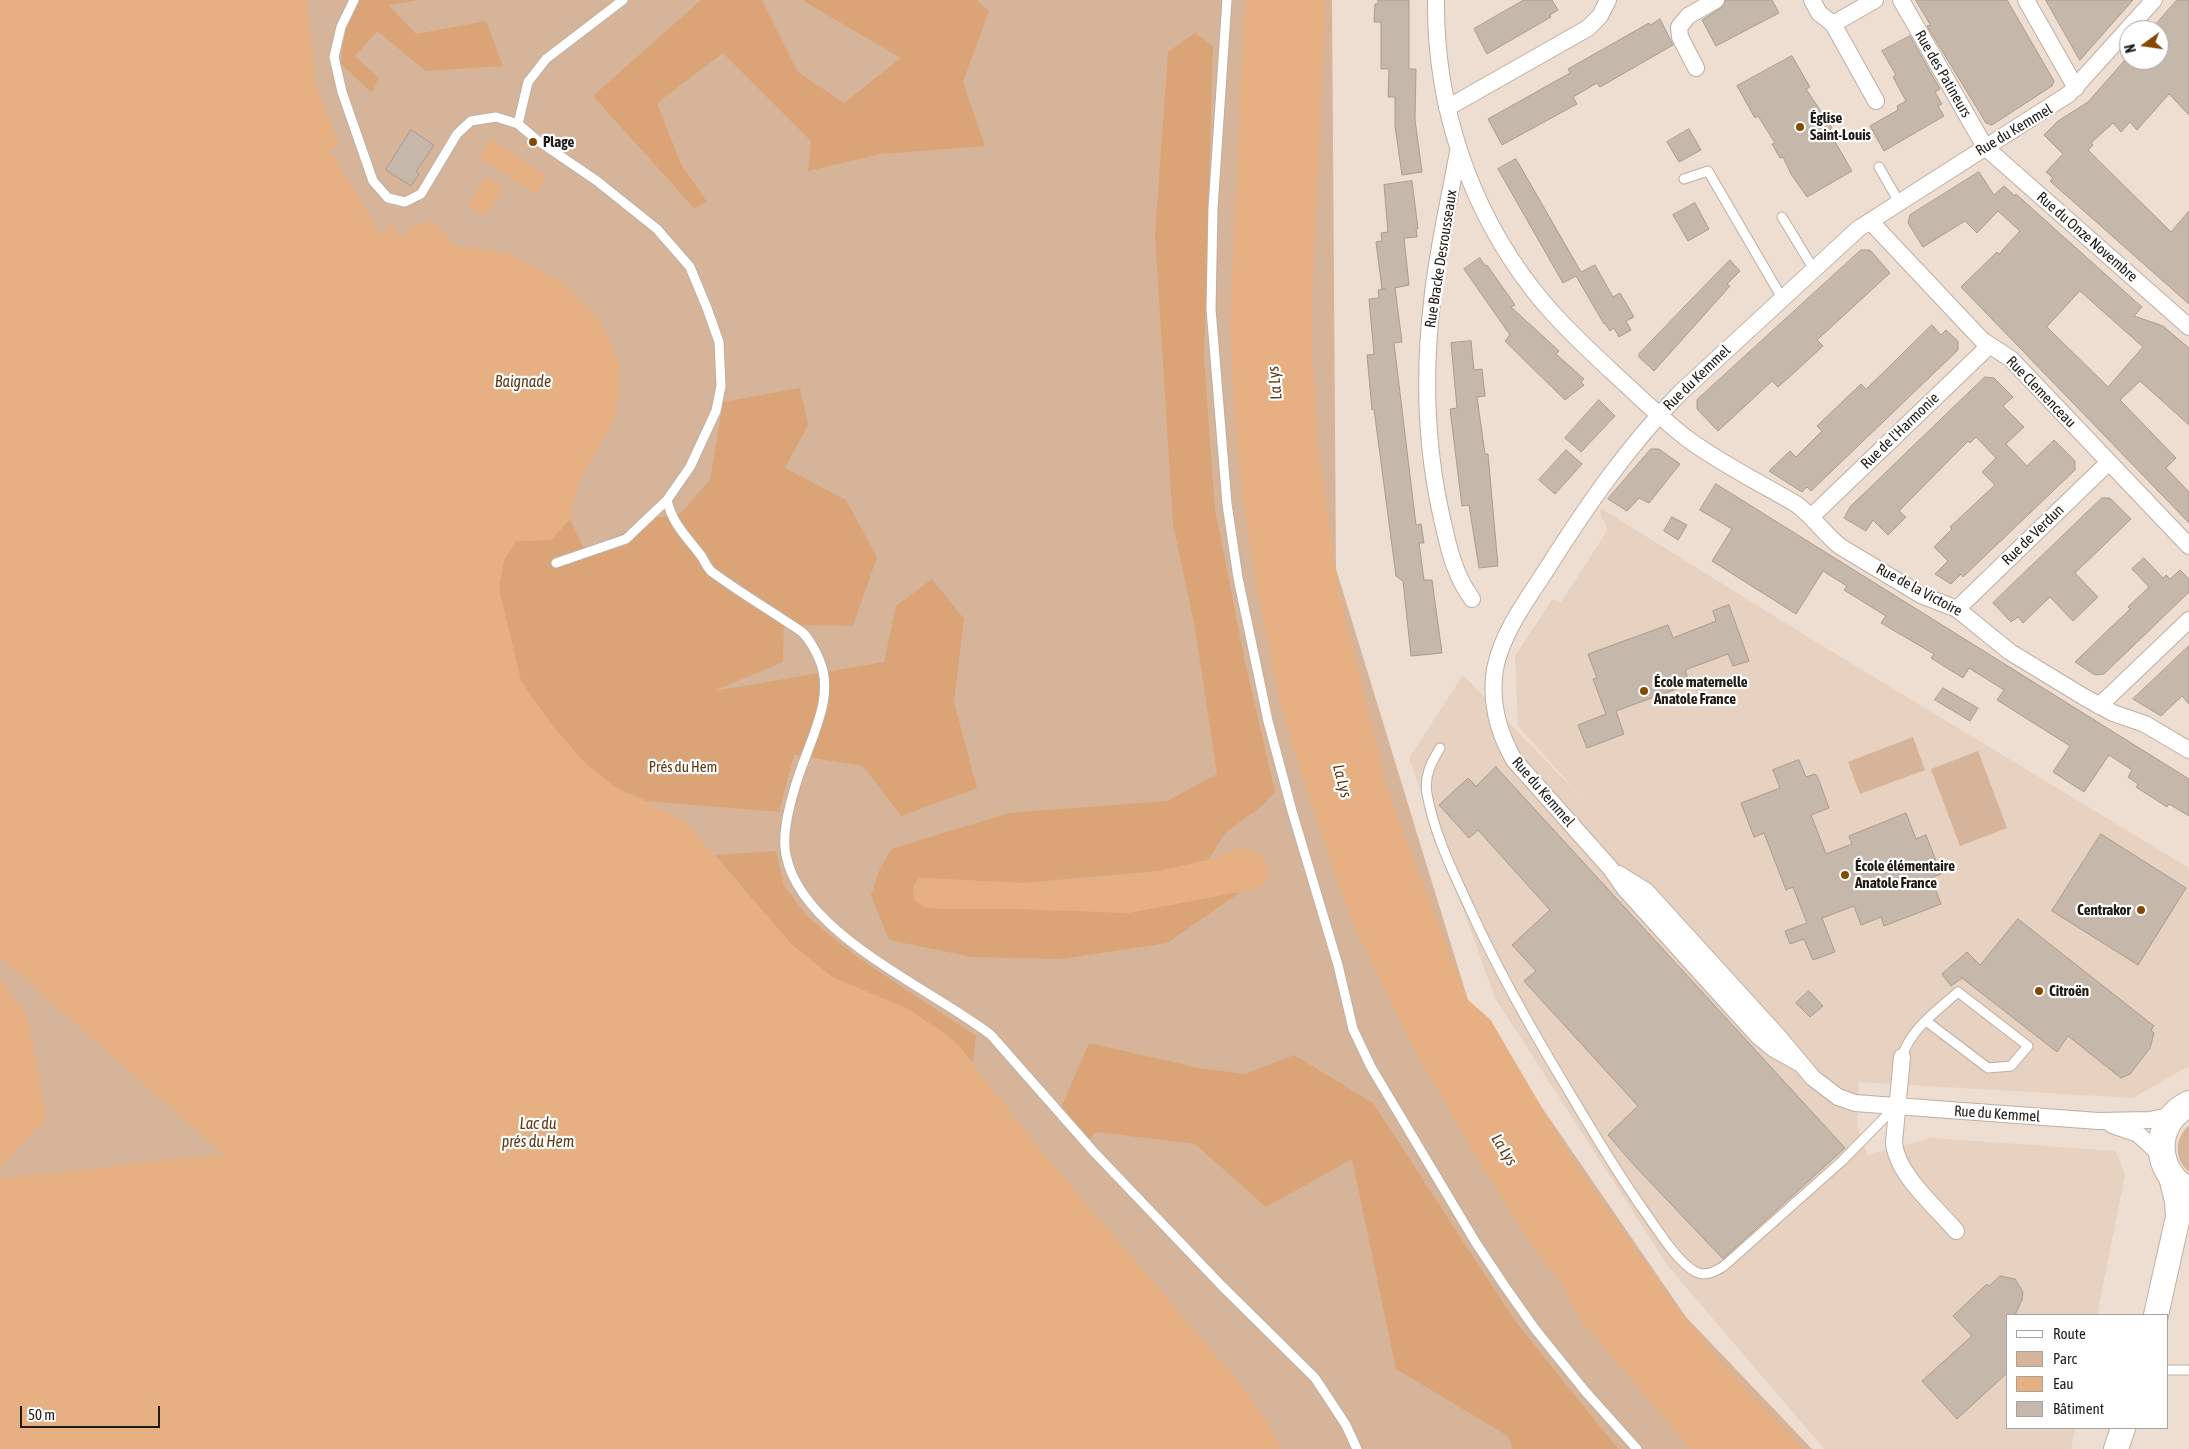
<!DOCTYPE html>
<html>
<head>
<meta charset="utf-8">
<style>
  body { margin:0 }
  #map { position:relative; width:2189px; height:1449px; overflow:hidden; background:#eeded1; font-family:"Asap Condensed",sans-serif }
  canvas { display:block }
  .legend { position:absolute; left:2006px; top:1314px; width:162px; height:115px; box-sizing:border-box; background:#fff; border:1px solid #a6a4a2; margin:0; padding:6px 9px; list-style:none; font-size:15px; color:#211b17 }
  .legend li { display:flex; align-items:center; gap:10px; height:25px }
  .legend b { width:25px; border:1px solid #a6a4a2 }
  .north { position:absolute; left:2119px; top:20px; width:50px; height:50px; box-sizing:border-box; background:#fff; border:1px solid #a6a4a2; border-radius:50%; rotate:256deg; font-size:14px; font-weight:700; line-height:20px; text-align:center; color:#211b17 }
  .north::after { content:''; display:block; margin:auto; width:18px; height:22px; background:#844901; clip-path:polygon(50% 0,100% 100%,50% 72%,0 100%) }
  .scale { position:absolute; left:20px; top:1406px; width:140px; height:22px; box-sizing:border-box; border:2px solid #211b17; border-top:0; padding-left:6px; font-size:15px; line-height:18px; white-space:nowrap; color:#211b17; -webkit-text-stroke:4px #fff; paint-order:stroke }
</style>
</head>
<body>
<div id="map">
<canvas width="2189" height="1449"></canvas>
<ul class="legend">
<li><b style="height:6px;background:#fff"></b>Route</li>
<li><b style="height:14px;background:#d6b499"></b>Parc</li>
<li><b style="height:14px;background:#e7b082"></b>Eau</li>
<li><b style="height:14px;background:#c6b7ab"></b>Bâtiment</li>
</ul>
<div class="north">N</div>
<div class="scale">50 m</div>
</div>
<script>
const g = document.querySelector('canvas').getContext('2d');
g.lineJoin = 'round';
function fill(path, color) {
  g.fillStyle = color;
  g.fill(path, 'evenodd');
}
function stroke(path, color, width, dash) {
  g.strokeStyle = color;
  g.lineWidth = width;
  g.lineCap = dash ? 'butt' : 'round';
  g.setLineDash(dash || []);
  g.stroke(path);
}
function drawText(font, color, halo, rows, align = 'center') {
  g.font = font + ' "Asap Condensed",sans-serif';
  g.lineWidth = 4.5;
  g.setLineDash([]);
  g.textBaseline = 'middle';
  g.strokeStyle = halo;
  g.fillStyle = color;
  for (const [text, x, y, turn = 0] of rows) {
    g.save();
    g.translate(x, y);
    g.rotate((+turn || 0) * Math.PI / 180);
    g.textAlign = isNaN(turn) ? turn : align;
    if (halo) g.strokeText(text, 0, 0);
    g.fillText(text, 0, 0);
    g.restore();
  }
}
const built = new Path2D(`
  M1602,509L1821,645L2189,868V1066L2133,1098L1859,1082L1857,1125L1868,1155L1932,1138L2116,1151L2125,1175L2097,1315H2008V1428H2075L2071,1449H1824L1668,1266L1495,998L1409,758L1463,675L1584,800L1518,726L1515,656L1552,600L1561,602L1607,531L1606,523L1602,519L1600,512Z`);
const green = new Path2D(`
  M0,0H1332L1336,569L1468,1000L1686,1317L1812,1449H0Z
  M1913,737L1925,770L1860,794L1848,762Z
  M1978,751L2007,828L1960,846L1931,769Z
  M2189,1125V1172C2174,1159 2174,1139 2189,1125Z`);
const forest = new Path2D(`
  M357,0H421L389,5L416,34L486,21L503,66L426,71L377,31L355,56L379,78L372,93L341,64L344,33Z
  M701,0H762L798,72L844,103L901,58L805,2V0H976L989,11L963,82L985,146L881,154L808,171L811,141L723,53L657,103L681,164L707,202L694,208L593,96Z
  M1195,33L1213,46L1204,359L1215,509L1245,662L1275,792L1262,806L1225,833L1208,860L1159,871L1023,883L920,878C909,887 912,900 923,907L1016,909L1192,899L1242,891L1167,943L1062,959L972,957L889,940L871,895L879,871L891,849L1009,813L1167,801L1217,774L1195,628L1173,524L1155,234L1168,52Z
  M800,388L808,425L785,468L846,500L877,557L853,626L784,625L783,662L714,691L884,662L896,606L932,579L964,619L954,702L977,788L901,816L863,766L794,755L779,812L646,801L615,787L583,761L550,724L521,681L499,589L504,560L516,541L551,540L570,519L583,547L606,542L646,520L681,513L710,480L723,402Z
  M776,851L784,886L808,917L857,957L976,1036L973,1062L948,1036L915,1014L832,977L790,943L715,855Z
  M1089,1043L1199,1068L1245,1074L1294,1055L1373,1103L1515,1321L1618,1449H1513L1508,1436L1396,1369L1352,1159L1266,1207L1195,1144L1096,1132L1089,1140L1061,1107Z`);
const water = new Path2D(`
  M0,0H306L317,88L339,144L330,149L381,236L391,224L402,239L411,228L433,220L454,246L508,253L563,283L598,317L619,362L620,386L613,422L579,480L570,519L551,540L516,541L504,560L499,589L521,681L551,724L583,761L615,787L685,821L790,943L832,977L906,1008L937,1028L958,1045L1032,1140L1239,1382L1269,1425L1281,1449H0V1179L223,1154L0,957Z
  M1245,0H1326L1313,264L1312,347L1317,442L1339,590L1387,790L1468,1000L1490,1019L1569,1154L1669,1297L1723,1364L1804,1449H1690L1578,1316L1564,1288L1527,1237L1472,1150L1413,1047L1354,926L1340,890L1294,751L1281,706L1254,572L1242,490L1234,406L1230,322Z
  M491,139L547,177L536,194L479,157Z
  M486,177L503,189L485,216L468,204Z
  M1241,848C1260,848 1270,862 1268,880L1261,888L1128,913L1016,909H939L923,907L914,899V887L920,878L1023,883L1104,877L1159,871L1208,860Z
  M0,979L28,1017L46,1119L0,1168Z`);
const building = new Path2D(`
  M1378,0H1409V69H1416L1415,120L1422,172L1402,175L1395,126V97H1388L1389,69H1381V22H1374L1375,4H1378Z
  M1524,0H1552L1558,10L1550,15L1551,17L1487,54L1474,29Z
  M1726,0H1772L1779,13L1716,46L1702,20L1721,8Z
  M1916,0H2007L2054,81L2052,86L1992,125L1986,123L1927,26L1930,25Z
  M2046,0H2133L2080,60Z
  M2177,0H2189V115L2169,94L2137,130L2130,122L2121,132L2113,123L2091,143L2093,145L2088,150L2171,232L2189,211V304L2050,181L2053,178L2046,172L2063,154L2044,135L2058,121L2088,102L2125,60H2159V30H2151Z
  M1660,19L1673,45L1600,87L1597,83L1573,97L1577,104L1502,145L1488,119L1570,73L1568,69L1649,23L1650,25Z
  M1910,36L1940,89L1935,92L1942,104L1938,106L1944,116L1884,151L1870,126L1898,110L1897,106L1906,101L1893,77L1896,75L1882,51Z
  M1792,56L1810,87L1806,89L1832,128L1830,129L1834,140L1852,171L1807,197L1791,174L1783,157L1780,158L1772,144L1775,143L1758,116L1755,118L1737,86Z
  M1689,129L1701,150L1679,162L1667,142Z
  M411,130L434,145L416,172L419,174L411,186L386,170Z
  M1516,159L1581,272L1595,265L1613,297L1620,293L1634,317L1626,321L1631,330L1619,337L1614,328L1610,331L1605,323L1604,324L1576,276L1563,283L1498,169Z
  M1979,172L1994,195L2004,186L2015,196L2016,194L2135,301L2142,307L2134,316L2163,326L2189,348V425L2140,381L2120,400L2176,458L2166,468L2189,492V523L1961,287L1997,252L1999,254L2020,231L1998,211L1977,233L1965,221L1923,247L1908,223L1910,215ZM2080,291L2143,347L2108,387L2047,327Z
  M1412,181L1418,229H1416L1417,237L1404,238L1409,285L1395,288L1402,342L1394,343L1416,525L1421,524L1424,543H1419L1424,580H1432L1442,653L1411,656L1403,581L1396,576L1374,409L1372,410L1367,355L1374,354L1369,299L1379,298L1378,290L1386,289H1382L1376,242L1382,241L1381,233L1388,232L1384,185Z
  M1695,203L1709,229L1688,241L1673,215Z
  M1861,250H1870L1890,273L1817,340L1823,346L1796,371L1778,387L1772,381L1718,431L1697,409V400Z
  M1480,258L1485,266L1487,265L1515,305L1511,307L1559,351L1556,354L1584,379L1581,382L1584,385L1565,400L1505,341L1510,335L1464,269Z
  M1730,260L1740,271L1727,284L1730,286L1654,371L1639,357V354Z
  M1932,325L1941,335L1946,330L1958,341V350L1811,491L1807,487L1802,492L1769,471L1790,451L1796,457L1822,431L1817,426L1861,384L1866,389Z
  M1471,341L1474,370L1482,369L1485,396L1477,397L1485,454H1488L1498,566L1479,568L1469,505L1462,506L1450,409L1457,408L1451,343Z
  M1985,377L1994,378L2013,397L2003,406L2024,427L2006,444L2027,466L2054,440L2075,461V470L1963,577L1961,574L1951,584L1935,574L1948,561L1934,547L1952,529L1950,527L1995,485L1982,472L1996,458L1976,437L1970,443L1968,441L1899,511L1906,517L1888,535L1873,520L1866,531L1844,518L1850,507Z
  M1599,400L1615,416L1581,452L1565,438Z
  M1651,449H1659L1680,464L1649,503L1639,498L1627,511L1608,499Z
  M1566,450L1582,464L1555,494L1539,480Z
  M1716,484L2189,779V816L2169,804L2167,807L2136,787L2138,784L2128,777L2132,770L2109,755L2084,792L2053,772L2070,746L1997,700L2004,690L1969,668L1963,678L1931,658L1934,654L1881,623L1886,616L1844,590L1847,586L1823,571L1796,614L1712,561L1732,529L1700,510Z
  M2102,498H2110L2131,519L2075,573L2098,597L2073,621L2050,597L2023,623L2018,617L2011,622L1993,603Z
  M1672,517L1687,525L1678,540L1664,531Z
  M2144,558L2163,578L2166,575L2170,579L2180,570L2189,579V592L2104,674L2095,675L2075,662L2130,609L2128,607L2149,587L2132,569Z
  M1729,605L1749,661L1733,666L1728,654L1685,670L1690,684L1616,711L1624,734L1587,748L1578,725L1606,714L1593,679L1597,678L1588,654L1668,625L1673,638L1716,621L1713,611Z
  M2189,646V704L2182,696L2161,716L2133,699Z
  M1943,688L1978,708L1970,721L1935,700Z
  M1799,760L1806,777L1815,774L1818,778L1829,808L1811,815L1826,854L1852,844L1849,836L1906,813L1916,839L1926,835L1941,874L1931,878L1941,904L1884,926L1881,917L1861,925L1854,906L1822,918L1835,952L1813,960L1804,939L1790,944L1785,931L1807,923L1793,887L1786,890L1764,833L1754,837L1741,803L1780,788L1773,770Z
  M1496,767L1845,1148L1723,1259L1633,1164L1608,1135L1638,1106L1524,981L1536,971L1512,945L1550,910L1478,830L1469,838L1439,805L1468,778L1476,786Z
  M2101,834L2186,888L2138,965L2052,911Z
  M2018,919L2154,1026L2151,1030L2154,1033L2150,1048L2130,1074L2121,1078L2068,1036L2057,1052L1962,978L1951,986L1942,974L1967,952L1980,965Z
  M1809,991L1823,1006L1810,1017L1796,1003Z
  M2000,1276L2015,1279L2023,1292L2022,1300L2015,1315H2008V1372L1957,1419L1922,1381L1972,1336L1953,1316L1987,1284L1989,1286Z`);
const service = new Path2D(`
  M354,0L341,27L334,57L342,92L373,181L388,198L405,202L421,194L457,134L471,121L496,117L518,124L537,140L597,181L657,229L690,267L707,308L719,342L721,386L716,411L690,467L667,500C672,524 688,538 702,557C705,562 708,569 712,572C734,588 756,602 778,616C786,622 796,627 803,633C809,639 816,651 819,659C833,690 818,723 807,753C797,778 780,828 786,855C801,934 932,989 991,1035L1094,1152L1222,1286L1315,1378L1346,1425L1357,1449
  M1227,0L1213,208L1211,309L1227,504L1238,578L1268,721L1292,811L1338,965L1353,1029L1371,1067L1476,1243L1504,1285L1535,1329L1585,1391L1637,1449
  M518,124L528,82L546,59L623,0
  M1879,167L1899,202
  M1684,179L1708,171L1782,298
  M1782,217L1813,268
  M556,563L626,539L667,500
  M1440,748C1431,763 1424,776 1427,794C1434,834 1454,874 1471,911C1499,973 1533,1032 1568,1090C1593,1132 1617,1173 1645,1212C1657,1229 1678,1263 1696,1272C1706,1277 1716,1271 1724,1266L1842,1161L1896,1106
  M1902,1057C1910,1029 1937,1011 1958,992L2028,1046L2011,1066L1988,1068L1926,1021
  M2168,1370H2189`);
const minor = new Path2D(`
  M1436,0C1435,105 1469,208 1534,291C1560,324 1591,352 1621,380C1643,400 1665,422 1689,440C1722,464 1760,483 1796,504C1813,516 1824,534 1841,547L1921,595L1957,609L2010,652L2084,697L2113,713L2145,724L2189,750
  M1812,0L1819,13L1833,24
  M1875,0L1833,24L1876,101
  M1901,0L1985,147L2189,327
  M2026,0L2076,88
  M1696,68L1680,37L1679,27L1688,16L1716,0
  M1447,108L1588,28L1600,16L1608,0
  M1458,152C1449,201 1437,252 1432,302C1424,371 1426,446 1441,514C1448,545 1453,573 1472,599
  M1870,221L1982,340L2011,359L2189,546
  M1812,516L1989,346
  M1957,609L2109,462
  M2099,706L2189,620
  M1619,874L1646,891L1777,1035L1813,1078L1838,1097L1855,1103L2098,1121L2150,1120L2174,1115
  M1902,1057L1894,1142C1896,1174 1936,1207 1956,1231
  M1799,1063L1774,1049L1757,1035L1625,889L1611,869L1514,760C1498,732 1490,701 1495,669C1502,634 1524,604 1543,575C1584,510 1626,448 1680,393L1858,229L2069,94L2154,0
  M2112,1125L2138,1134L2161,1155`);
const secondary = new Path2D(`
  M2156,1315L2178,1217L2177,1201L2171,1177
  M2116,1449L2123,1428`);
const primary = new Path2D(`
  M2189,1104C2152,1122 2153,1172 2189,1191`);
const markers = [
  [1800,127,5,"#844901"],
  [533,142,5,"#844901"],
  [1644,691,5,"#844901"],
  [1845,875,5,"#844901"],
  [2141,910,5,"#844901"],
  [2039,991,5,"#844901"]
];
const streetNames = [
  ["Rue des Patineurs",1943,74,60],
  ["Rue du Kemmel",2014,130,-31],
  ["Rue du Onze Novembre",2087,237,41],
  ["Rue Bracke Desrousseaux",1441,259,-81],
  ["Rue du Kemmel",1697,378,-44],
  ["Rue Clemenceau",2041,392,46],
  ["Rue de l'Harmonie",1900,431,-44],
  ["Rue de Verdun",2033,535,-44],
  ["Rue de la Victoire",1919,590,28],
  ["Rue du Kemmel",1543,792,49],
  ["Rue du Kemmel",1997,1114,4]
];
const poiNames = [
  ["Église",1810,118],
  ["Saint-Louis",1810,135],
  ["Plage",543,142],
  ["École maternelle",1654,682],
  ["Anatole France",1654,699],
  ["École élémentaire",1855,866],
  ["Anatole France",1855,883],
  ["Centrakor",2131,910,"right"],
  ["Citroën",2049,991]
];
const parkNames = [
  ["Prés du Hem",683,767]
];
const waterNames = [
  ["Baignade",523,382],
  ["La Lys",1275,383,-96],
  ["La Lys",1342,781,75],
  ["Lac du",538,1124],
  ["prés du Hem",538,1142],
  ["La Lys",1504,1150,58]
];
fill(built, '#e7d1c0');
fill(green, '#d6b499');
fill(forest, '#dba477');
fill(water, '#e7b082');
fill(building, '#c6b7ab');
stroke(building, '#aa9b90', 1);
stroke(service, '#beafa2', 11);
stroke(minor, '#beafa2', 18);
stroke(secondary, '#beafa2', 26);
stroke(primary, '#beafa2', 28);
stroke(service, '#fff', 9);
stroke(minor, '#fff', 16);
stroke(secondary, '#fff', 24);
stroke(primary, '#fff', 26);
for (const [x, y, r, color] of markers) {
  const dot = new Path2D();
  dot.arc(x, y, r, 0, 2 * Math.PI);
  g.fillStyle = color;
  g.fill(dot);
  stroke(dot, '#fff', 2);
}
drawText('15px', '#211b17', '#fff', streetNames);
drawText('bold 15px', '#211b17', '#fff', poiNames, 'left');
drawText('15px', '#5d3815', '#fff', parkNames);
drawText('italic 16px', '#5d3816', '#fff', waterNames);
</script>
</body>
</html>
